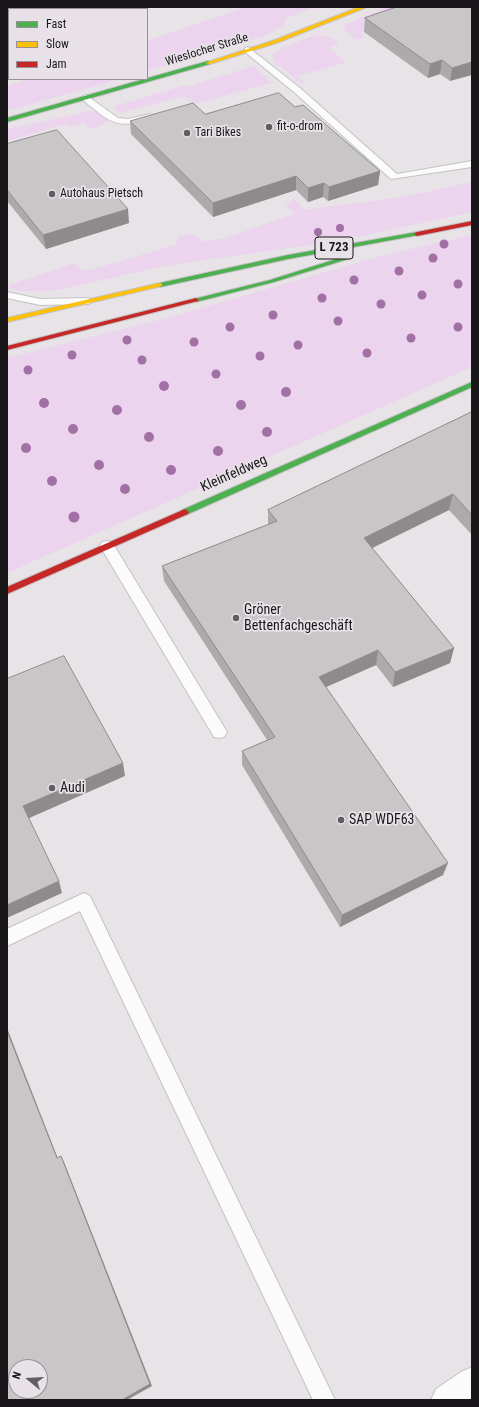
<!DOCTYPE html>
<html>
<head>
<meta charset="utf-8">
<style>
  body { margin:0 }
  #map { position:relative; width:479px; height:1407px; overflow:hidden; background:#e7e3e7; font-family:"Roboto Condensed",sans-serif }
  canvas { display:block }
  .frame { position:absolute; inset:0; border:8px solid #191719; pointer-events:none }
  .legend { position:absolute; left:8px; top:8px; width:140px; height:72px; box-sizing:border-box; background:#e8e2e8; border:1px solid #959195; margin:0; padding:5px 7px; list-style:none; font-size:12px; color:#191719 }
  .legend li { display:flex; align-items:center; gap:8px; height:20px }
  .legend b { width:20px; border:1px solid #959195 }
  .north { position:absolute; left:8px; top:1359px; width:40px; height:40px; box-sizing:border-box; background:#e8e2e8; border:1px solid #959195; border-radius:50%; rotate:288deg; font-size:11px; font-weight:700; line-height:16px; text-align:center; color:#191719 }
  .north::after { content:''; display:block; margin:auto; width:14px; height:18px; background:#615e61; clip-path:polygon(50% 0,100% 100%,50% 72%,0 100%) }
</style>
</head>
<body>
<div id="map">
<canvas width="479" height="1407"></canvas>
<div class="frame"></div>
<ul class="legend">
<li><b style="height:5px;background:#4caf50"></b>Fast</li>
<li><b style="height:5px;background:#ffc107"></b>Slow</li>
<li><b style="height:5px;background:#c62828"></b>Jam</li>
</ul>
<div class="north">N</div>
</div>
<script>
const g = document.querySelector('canvas').getContext('2d');
g.lineJoin = 'round';
function fill(path, color) {
  g.fillStyle = color;
  g.fill(path, 'evenodd');
}
function stroke(path, color, width, dash) {
  g.strokeStyle = color;
  g.lineWidth = width;
  g.lineCap = dash ? 'butt' : 'round';
  g.setLineDash(dash || []);
  g.stroke(path);
}
function drawText(font, color, halo, rows, align = 'center') {
  g.font = font + ' "Roboto Condensed",sans-serif';
  g.lineWidth = 3.5;
  g.setLineDash([]);
  g.textBaseline = 'middle';
  g.strokeStyle = halo;
  g.fillStyle = color;
  for (const [text, x, y, turn = 0] of rows) {
    g.save();
    g.translate(x, y);
    g.rotate((+turn || 0) * Math.PI / 180);
    g.textAlign = isNaN(turn) ? turn : align;
    if (halo) g.strokeText(text, 0, 0);
    g.fillText(text, 0, 0);
    g.restore();
  }
}
const green = new Path2D(`
  M246,7H314L285,19L284,25L265,36L147,71V41Z
  M387,7H423L360,32L365,37L356,40L344,30L346,24Z
  M316,35L333,38L339,43L329,48L345,63L297,76L305,83H301L273,61V54L286,46Z
  M254,66L272,83L194,104L184,96L119,113L115,106L186,85L187,87Z
  M28,79H120L7,111V86Z
  M100,109L111,119L98,127L90,129L84,123L70,127L67,124L7,141V129Z
  M472,182V212L338,241L170,265L52,291H21L10,288L11,284L75,263L82,270H90L176,245L179,235H194L204,242L225,238L295,214L285,205L291,203L292,197L305,210L403,197Z
  M472,235V367L7,573V358L167,318L381,256Z`);
const lane = new Path2D(`
  M248,47L300,88L397,174L472,161V167L391,179L294,92L245,52V48Z
  M86,95L118,118L128,119L150,114L155,117L153,119C116,129 112,124 83,100L81,98Z
  M7,292L40,299L88,298L94,301L88,304L40,305L7,298Z
  M107,541L112,542L224,727L227,732L224,737L219,738L214,737L100,546L102,542Z
  M84,893L90,896L335,1400H313L80,911L7,946V929Z`);
const street = new Path2D(`
  M472,1367V1400H431L436,1389L461,1372Z`);
const fast = new Path2D(`
  M208,61L211,63L210,64L7,122V118Z
  M417,232L419,233V235L288,259L160,287L157,285L160,283L288,255Z
  M346,256L349,258L348,259L274,282L196,302L193,300L194,299L270,280Z
  M472,382V387L188,514L185,515L181,512L182,510Z`);
const slow = new Path2D(`
  M359,7H367L279,42L210,64L205,63L275,40Z
  M160,283L162,284V286L7,322V318Z`);
const jam = new Path2D(`
  M472,221V225L417,236L414,234L417,232Z
  M196,298L199,300L198,301L7,350V346Z
  M185,509L189,512L188,514L7,594V587Z`);
const trees = [
  [340,228,4],
  [318,232,4],
  [444,244,4.5],
  [433,258,4.5],
  [399,271,4.5],
  [354,280,4.5],
  [458,284,4.5],
  [422,295,4.5],
  [322,298,4.5],
  [381,304,4.5],
  [273,315,4.5],
  [338,321,4.5],
  [230,327,4.5],
  [458,327,4.5],
  [411,338,4.5],
  [127,340,4.5],
  [194,342,4.5],
  [298,345,4.5],
  [367,353,4.5],
  [72,355,4.5],
  [260,356,4.5],
  [142,360,4.5],
  [28,370,4.5],
  [216,374,4.5],
  [164,386,5],
  [286,392,5],
  [44,403,5],
  [241,405,5],
  [117,410,5],
  [73,429,5],
  [267,432,5],
  [149,437,5],
  [26,448,5],
  [218,451,5],
  [99,465,5],
  [171,470,5],
  [52,481,5],
  [125,489,5],
  [74,517,5.5]
];
const wall = new Path2D(`
  M472,7L450,81L440,74L428,78L364,32L365,18Z
  M295,107L380,171L378,185L328,201L323,197L308,202L296,190L213,217L131,134L130,121L205,114Z
  M7,144L129,223L46,249L7,201Z
  M472,412V535L449,510L372,548L454,648L450,663L393,687L376,665L326,687L443,875L340,927L242,765V751L267,740L164,581L162,566L268,525V510Z`);
const shadedWall = new Path2D(`
  M442,60L440,74L428,78L430,64Z
  M472,62V75L450,81L452,68Z
  M380,171L378,185L328,201L329,187Z
  M296,176V190L213,217V203Z
  M324,183L323,197L308,202V188Z
  M128,209L129,223L46,249L43,235Z
  M453,494L449,510L362,553L364,538Z
  M454,648L450,663L393,687L395,672Z
  M378,650L376,665L317,691L319,677Z
  M123,763L125,776L27,819L23,806Z
  M448,863L443,875L340,927L342,915Z
  M59,881L62,893L7,918V905Z
  M7,1028L60,1164L57,1158L7,1031Z
  M61,1156L64,1162L152,1386L127,1400H122Z`);
const building = new Path2D(`
  M397,7H472V62L452,68L442,60L430,64L365,18Z
  M279,93L295,107L303,105L380,171L329,187L324,183L308,188L296,176L213,203L130,121L193,103L205,114Z
  M57,130L128,209L43,235L7,190V144Z
  M472,412V515L453,494L364,538L454,648L395,672L378,650L319,677L448,863L342,915L242,751L275,737L162,566L277,521L268,510Z
  M64,656L123,763L23,806L59,881L7,905V679Z
  M7,1031L57,1158L61,1156L150,1384L122,1400H7ZM16,1367H40V1391H16Z`);
const markers = [
  [269,127,4,"#615e61"],
  [187,133,4,"#615e61"],
  [52,194,4,"#615e61"],
  [236,618,4,"#615e61"],
  [52,788,4,"#615e61"],
  [341,820,4,"#615e61"]
];
const farStreetnames = [
  ["Wieslocher Straße",207,50,-17]
];
const farPoinames = [
  ["fit-o-drom",277,127],
  ["Tari Bikes",195,133],
  ["Autohaus Pietsch",60,194]
];
const shields = [
  [334,248,38]
];
const shieldNames = [
  ["L 723",334,248]
];
const streetNames = [
  ["Kleinfeldweg",234,474,-24]
];
const poiNames = [
  ["Gröner",244,610],
  ["Bettenfachgeschäft",244,626],
  ["Audi",60,788],
  ["SAP WDF63",349,820]
];
fill(green, '#ecd3ee');
stroke(lane, '#c4c2c4', 2);
stroke(street, '#c4c2c4', 2);
stroke(fast, '#c4c2c4', 2);
stroke(slow, '#c4c2c4', 2);
stroke(jam, '#c4c2c4', 2);
fill(lane, '#fbfbfb');
fill(street, '#fbfbfb');
fill(fast, '#4caf50');
fill(slow, '#ffc107');
fill(jam, '#c62828');
g.fillStyle = '#a171a5';
for (const [x, y, r] of trees) {
  g.beginPath();
  g.arc(x, y, r, 0, 2 * Math.PI);
  g.fill();
}
fill(wall, '#adaaac');
fill(shadedWall, '#8d8b8c');
fill(building, '#c9c6c8');
stroke(building, '#8d8b8c', 1);
for (const [x, y, r, color] of markers) {
  const dot = new Path2D();
  dot.arc(x, y, r, 0, 2 * Math.PI);
  g.fillStyle = color;
  g.fill(dot);
  stroke(dot, '#e8e2e8', 1.5);
}
drawText('12px', '#191719', '#e8e2e8', farStreetnames);
drawText('12px', '#191719', '#e8e2e8', farPoinames, 'left');
for (const [x, y, w] of shields) {
  const box = new Path2D();
  box.roundRect(x - w / 2, y - 11, w, 22, 3);
  g.fillStyle = '#e8e2e8';
  g.fill(box);
  stroke(box, '#191719', 1);
}
drawText('bold 13px', '#191719', null, shieldNames);
drawText('14px', '#191719', '#e8e2e8', streetNames);
drawText('14px', '#191719', '#e8e2e8', poiNames, 'left');
</script>
</body>
</html>
